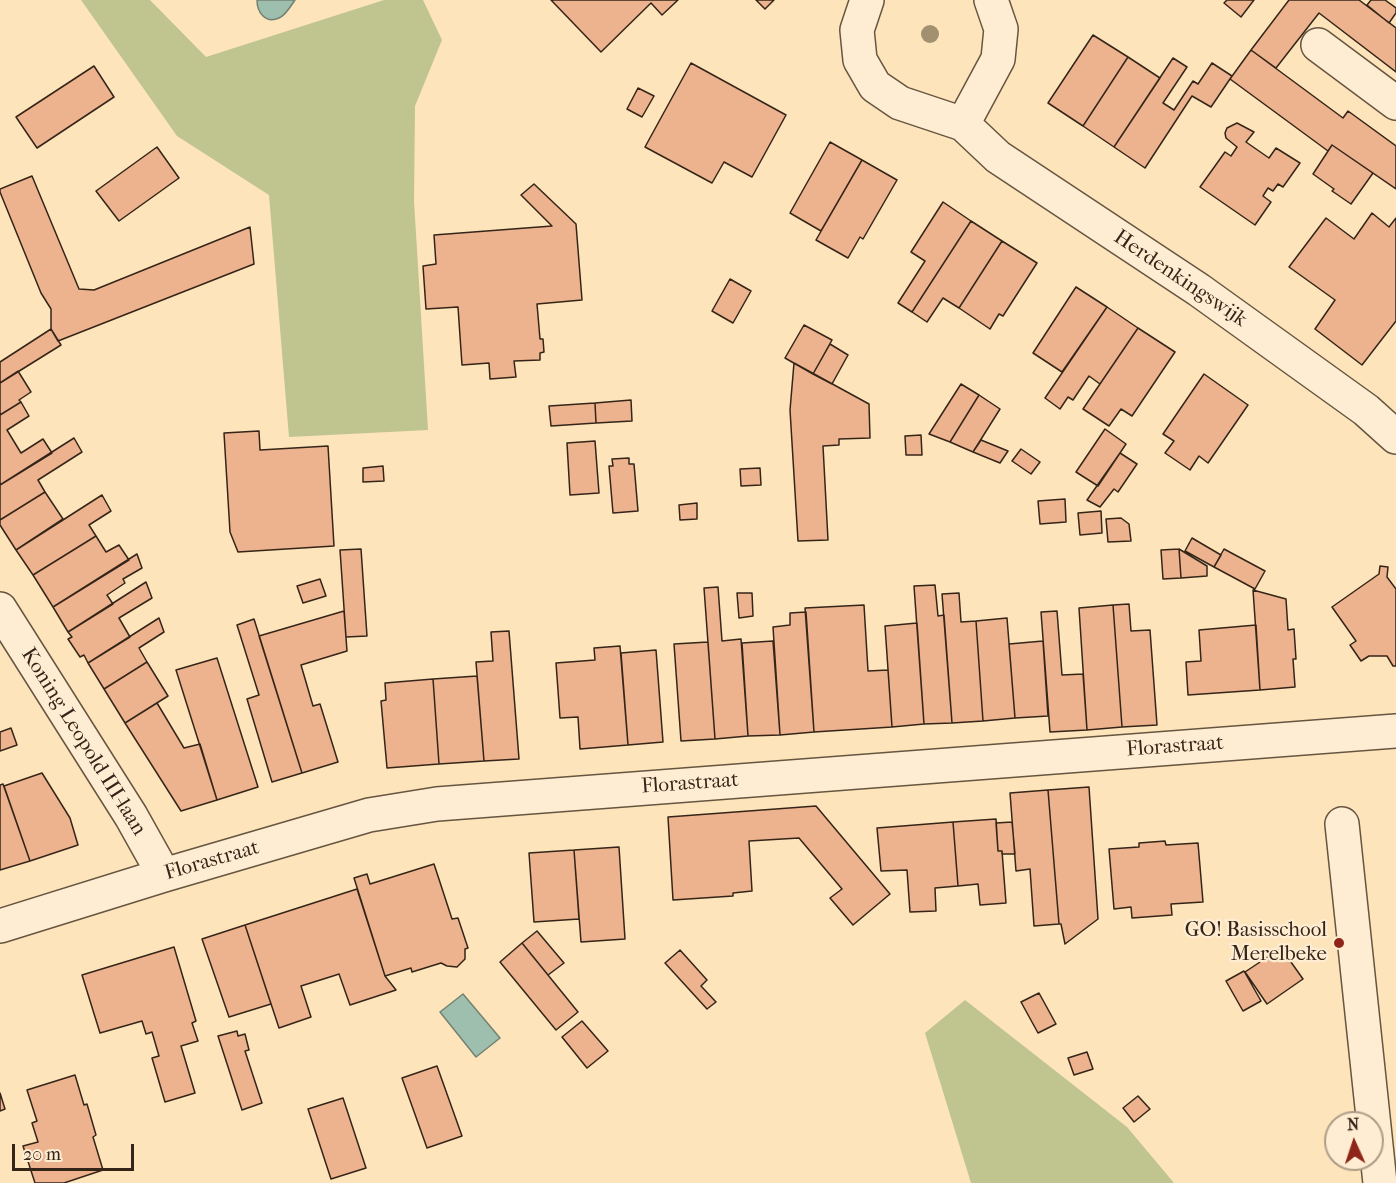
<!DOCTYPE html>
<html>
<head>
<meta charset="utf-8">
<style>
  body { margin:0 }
  #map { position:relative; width:1396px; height:1183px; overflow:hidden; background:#fde4ba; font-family:"IM FELL French Canon",serif }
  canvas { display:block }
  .north { position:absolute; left:1324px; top:1111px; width:60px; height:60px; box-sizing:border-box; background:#feedd2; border:2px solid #ad9d88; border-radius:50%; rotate:357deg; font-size:16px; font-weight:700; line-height:24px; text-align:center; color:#342518 }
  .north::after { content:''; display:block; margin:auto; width:21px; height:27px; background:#8f2418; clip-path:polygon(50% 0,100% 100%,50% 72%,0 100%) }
  .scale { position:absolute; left:12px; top:1144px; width:122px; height:27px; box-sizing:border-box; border:3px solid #342518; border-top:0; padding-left:8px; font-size:18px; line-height:21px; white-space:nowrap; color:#342518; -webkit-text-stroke:4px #feedd2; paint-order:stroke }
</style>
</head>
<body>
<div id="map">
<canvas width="1396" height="1183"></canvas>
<div class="north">N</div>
<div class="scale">20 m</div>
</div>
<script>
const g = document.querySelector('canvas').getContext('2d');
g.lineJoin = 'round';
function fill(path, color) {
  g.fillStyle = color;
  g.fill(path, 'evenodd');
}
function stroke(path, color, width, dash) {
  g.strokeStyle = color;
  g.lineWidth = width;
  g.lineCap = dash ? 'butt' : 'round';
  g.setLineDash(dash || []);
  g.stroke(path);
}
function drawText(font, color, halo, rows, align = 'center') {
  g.font = font + ' "IM FELL French Canon",serif';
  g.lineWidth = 4.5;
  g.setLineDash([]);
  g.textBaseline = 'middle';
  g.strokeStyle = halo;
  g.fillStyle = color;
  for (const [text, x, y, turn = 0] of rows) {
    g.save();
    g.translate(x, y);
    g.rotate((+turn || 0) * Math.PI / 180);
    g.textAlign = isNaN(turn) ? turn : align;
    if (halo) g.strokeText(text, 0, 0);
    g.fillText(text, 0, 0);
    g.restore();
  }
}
const green = new Path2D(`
  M81,0H150L206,57L384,0H423L442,40L415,106L414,201L428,430L289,437L269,195L177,136Z
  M965,1000L1127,1127L1174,1183H971L925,1033Z`);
const water = new Path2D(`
  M257,0H295C291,6 285,16 279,18C265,24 257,12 257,0Z
  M463,994L500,1038L476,1057L440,1012Z`);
const building = new Path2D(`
  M551,0H678L662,15L651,3L601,52Z
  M756,0H774L765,9Z
  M1227,0H1254L1241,17L1224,3Z
  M1289,0H1359L1396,28V72L1319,13L1276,68L1251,50Z
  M1371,0H1385L1396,8V13L1389,23L1367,5Z
  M1093,35L1128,57L1083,126L1048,103Z
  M1251,50L1343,118L1348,111L1396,146V189L1332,145L1328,151L1230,79Z
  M1128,57L1160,78L1114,147L1083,126Z
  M1173,58L1187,67L1163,103L1174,110L1193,81L1198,84L1212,63L1232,76L1211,107L1192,96L1145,168L1114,147Z
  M691,63L786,115L752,177L724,162L712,183L645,147Z
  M94,66L114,97L37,148L16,117Z
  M638,88L654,96L642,117L627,109Z
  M1237,123L1254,132L1246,142L1269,158L1276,148L1300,163L1283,187L1278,184L1273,191L1268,188L1263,196L1271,202L1255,225L1200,187L1225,152L1231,156L1237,147L1226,138L1225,133L1227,128Z
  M830,142L862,160L821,231L790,213Z
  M1332,145L1373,173L1351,204L1332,191L1334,189L1313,174Z
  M157,147L179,178L119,221L96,191Z
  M862,160L897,180L863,239L860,237L848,258L816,240Z
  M32,176L79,289L94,290L250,227L254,264L58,341L51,329V309L41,293L0,192V189Z
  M534,184L576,224L582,300L537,304L540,339H543L544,352L540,353V360L514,361L516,377L490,379L489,363L462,365L458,307L426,309L423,266L436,264L434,235L552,226L521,195Z
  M943,202L971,221L912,312L898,303L925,261L911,252Z
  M1372,213L1389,227L1396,218V321L1362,365L1315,329L1335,300L1289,267L1326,218L1354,239Z
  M971,221L1002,241L959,308L943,298L927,322L912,312Z
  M1002,241L1037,263L1003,316L999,314L990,329L959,308Z
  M730,279L751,291L733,323L712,311Z
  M1076,287L1107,307L1062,372L1033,353Z
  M1107,307L1138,328L1100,384L1089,376L1073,400L1068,397L1060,409L1045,398Z
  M804,325L832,340L813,374L785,358Z
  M1138,328L1175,352L1132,416L1121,409L1109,426L1083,409Z
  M51,329L61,345L0,383V362Z
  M830,344L848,355L832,384L813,374Z
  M794,363L869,404L870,438L839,439V445L823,446L828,540L798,541L790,410Z
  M18,371L31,392L19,400L21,402L0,415V383Z
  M1204,374L1248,405L1208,463L1199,456L1190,470L1165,453L1174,441L1163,434Z
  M961,384L979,395L950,442L929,434Z
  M979,395L1000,409L973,452L950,442Z
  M631,400L632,421L596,423L595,403Z
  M21,402L29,416L7,430L21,453L43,439L52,453L0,485V415Z
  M595,403L596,423L551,426L549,406Z
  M1105,429L1126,444L1098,486L1076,472Z
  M259,431L260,450L328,446L334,546L238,552L230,532L224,433Z
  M921,435L922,455H906L905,436Z
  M74,438L82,452L38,480L45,492L0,520V485Z
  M981,440L1008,451L1000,463L973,452Z
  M595,441L599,493L570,495L567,443Z
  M1021,449L1040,462L1031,474L1012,461Z
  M1120,453L1137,464L1118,492L1114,489L1100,507L1087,500Z
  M629,458V464H634L638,511L613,513L609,466H613L612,459Z
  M383,466L384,481L363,482V468Z
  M760,468L761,485L741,486L740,469Z
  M45,492L63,519L16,550L0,525V520Z
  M102,495L111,511L89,525L96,536L33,575L16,550Z
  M1065,499L1066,522L1040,524L1038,501Z
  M697,503V519L680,520L679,505Z
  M1101,511L1102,533L1080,535L1078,513Z
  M1121,518L1129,524L1131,541L1108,542L1106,519Z
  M96,536L106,552L119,545L129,560L53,607L33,575Z
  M1192,538L1221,555L1214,567L1185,551Z
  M361,549L367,636L346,637L340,550Z
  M1179,549L1207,566V576L1181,578Z
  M1179,549L1181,578L1163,579L1161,550Z
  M1224,549L1265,571L1255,589L1214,567Z
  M137,554L142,568L123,579L125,583L107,595L113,604L68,632L53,607Z
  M1380,566L1388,567L1387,577L1396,589V666H1393L1387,656H1369L1361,661L1350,645L1356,641L1332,607L1379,574Z
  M320,579L326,596L303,603L297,586Z
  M146,582L152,598L119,618L130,637L88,663L84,655L80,657L68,639L72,637L68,632Z
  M935,585L938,616L944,615L952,723L924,724L914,586Z
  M718,587L722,641L741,639L748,736L715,739L704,588Z
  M1253,590L1286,599L1288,630L1294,629L1296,659H1293L1295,687L1260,690Z
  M737,593H752L753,616L739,618Z
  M959,593L961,622L976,621L983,721L952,723L942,594Z
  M1129,604L1131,631L1150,630L1157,725L1122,727L1113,605Z
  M864,605L868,671L888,670L892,727L814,732L805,608Z
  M1113,605L1122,727L1087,730L1079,608Z
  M344,611L347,651L301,665L313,706L320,704L338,762L302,773L259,636Z
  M1057,611L1062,675L1083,674L1087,730L1050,732L1041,612Z
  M806,612L814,732L780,735L773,627L790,625V613Z
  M159,618L164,632L139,648L147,662L104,689L88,663Z
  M1007,618L1015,718L983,721L976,621Z
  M254,619L302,773L272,782L247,699L259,695L237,625Z
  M917,623L924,724L892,727L885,626Z
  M1256,625L1260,690L1188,695L1186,662L1201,661L1199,630Z
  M509,631L519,759L484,761L476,662L493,661L491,632Z
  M773,641L780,735L748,736L742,643Z
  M1043,641L1048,716L1015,718L1009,644Z
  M708,642L715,739L681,741L674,644Z
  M620,646L628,745L580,749L578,717L560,718L556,663L595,660L594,648Z
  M656,650L663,742L628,745L621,653Z
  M217,658L258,787L217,800L176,670Z
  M147,662L168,696L125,723L104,689Z
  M477,676L484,761L439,764L433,679Z
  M433,679L439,764L387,768L381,701L386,700L385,683Z
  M157,703L184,748L200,744L217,800L181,811L125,723Z
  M11,728L17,745L0,751V732Z
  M42,773L70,818L78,845L30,861L4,786Z
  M3,784L30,861L0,870V785Z
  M1089,787L1098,919L1065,944L1061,924H1059L1048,790Z
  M1048,790L1059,924L1034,926L1030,869L1016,871L1010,793Z
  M816,806L890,894L853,925L830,898L842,889L799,838L749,841L752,891L733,893V896L673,900L668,817Z
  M996,819L998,851H1002L1006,903L980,905L978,884L958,886L953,822Z
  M953,822L958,886L935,888L936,911L910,912L907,870L881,871L877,828Z
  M1012,822L1015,854H1002V851H998L996,823Z
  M1165,841L1166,845L1198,843L1203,902L1171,904L1172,915L1132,918L1131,907L1114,909L1109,849L1139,847V843Z
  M619,847L625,939L581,942L574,850Z
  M574,850L579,919L534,922L529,853Z
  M434,864L452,919L458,918L468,948L465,949V959L457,967L447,966L441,963L412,972L411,968L385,976L354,878L367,874L370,884Z
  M357,889L385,976L396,990L350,1005L339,974L333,976L301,986L311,1017L279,1028L245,925Z
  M245,925L271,1004L229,1017L202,939Z
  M537,931L564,963L548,975L522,943Z
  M522,943L578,1012L556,1030L500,962Z
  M174,947L196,1021L192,1023L198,1041L181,1046L195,1093L165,1102L152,1058L159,1056L152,1032L146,1034L142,1021L100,1033L82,975Z
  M1281,948L1303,979L1267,1004L1245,972Z
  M680,950L707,980L701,986L716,1002L707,1009L665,963Z
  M1244,971L1261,1001L1243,1011L1226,981Z
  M1039,993L1056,1024L1038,1033L1021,1002Z
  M582,1021L608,1051L587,1068L562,1037Z
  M237,1031L238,1036L245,1034L249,1050L245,1051L262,1103L242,1110L218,1036Z
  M1087,1052L1093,1069L1074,1075L1068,1058Z
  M437,1066L462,1136L427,1148L402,1078Z
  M75,1075L84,1105L87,1104L96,1135L93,1137L103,1170L64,1183H35L23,1146L38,1142L32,1123L37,1121L27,1090Z
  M0,1093L5,1109L0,1111Z
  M1138,1096L1150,1109L1134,1122L1123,1108Z
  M343,1098L366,1168L331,1179L308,1109Z`);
const minor = new Path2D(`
  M867,0L857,30L860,60L875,86L900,103L963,124L998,157L1199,290L1366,410L1396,437
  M1318,45L1396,103
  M963,124L998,59L1001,29L991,0
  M0,609L131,816L164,875
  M1342,824L1380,1183
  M0,926L164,875L369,815L437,804L1396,731`);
const trees = [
  [930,34]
];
const markers = [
  [1339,943,6,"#8f2418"]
];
const streetNames = [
  ["Herdenkingswijk",1180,279,34],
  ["Koning Leopold III-laan",83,742,58],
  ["Florastraat",1175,747,-4],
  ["Florastraat",690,784,-4],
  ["Florastraat",212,861,-16]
];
const poiNames = [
  ["GO! Basisschool",1327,931],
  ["Merelbeke",1327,955]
];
fill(green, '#c0c48f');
fill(water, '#9fbfae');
stroke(water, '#748172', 1.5);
fill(building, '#edb28e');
stroke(building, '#342518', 1.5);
stroke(minor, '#665540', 36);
stroke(minor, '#feedd2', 33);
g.fillStyle = '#a29171';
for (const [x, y] of trees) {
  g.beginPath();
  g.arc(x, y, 9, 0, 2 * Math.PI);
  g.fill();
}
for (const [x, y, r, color] of markers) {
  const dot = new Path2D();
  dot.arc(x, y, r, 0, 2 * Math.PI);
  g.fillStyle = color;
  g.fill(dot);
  stroke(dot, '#feedd2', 2);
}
drawText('21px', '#342518', '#feedd2', streetNames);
drawText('21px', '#342518', '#feedd2', poiNames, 'right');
</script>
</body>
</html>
